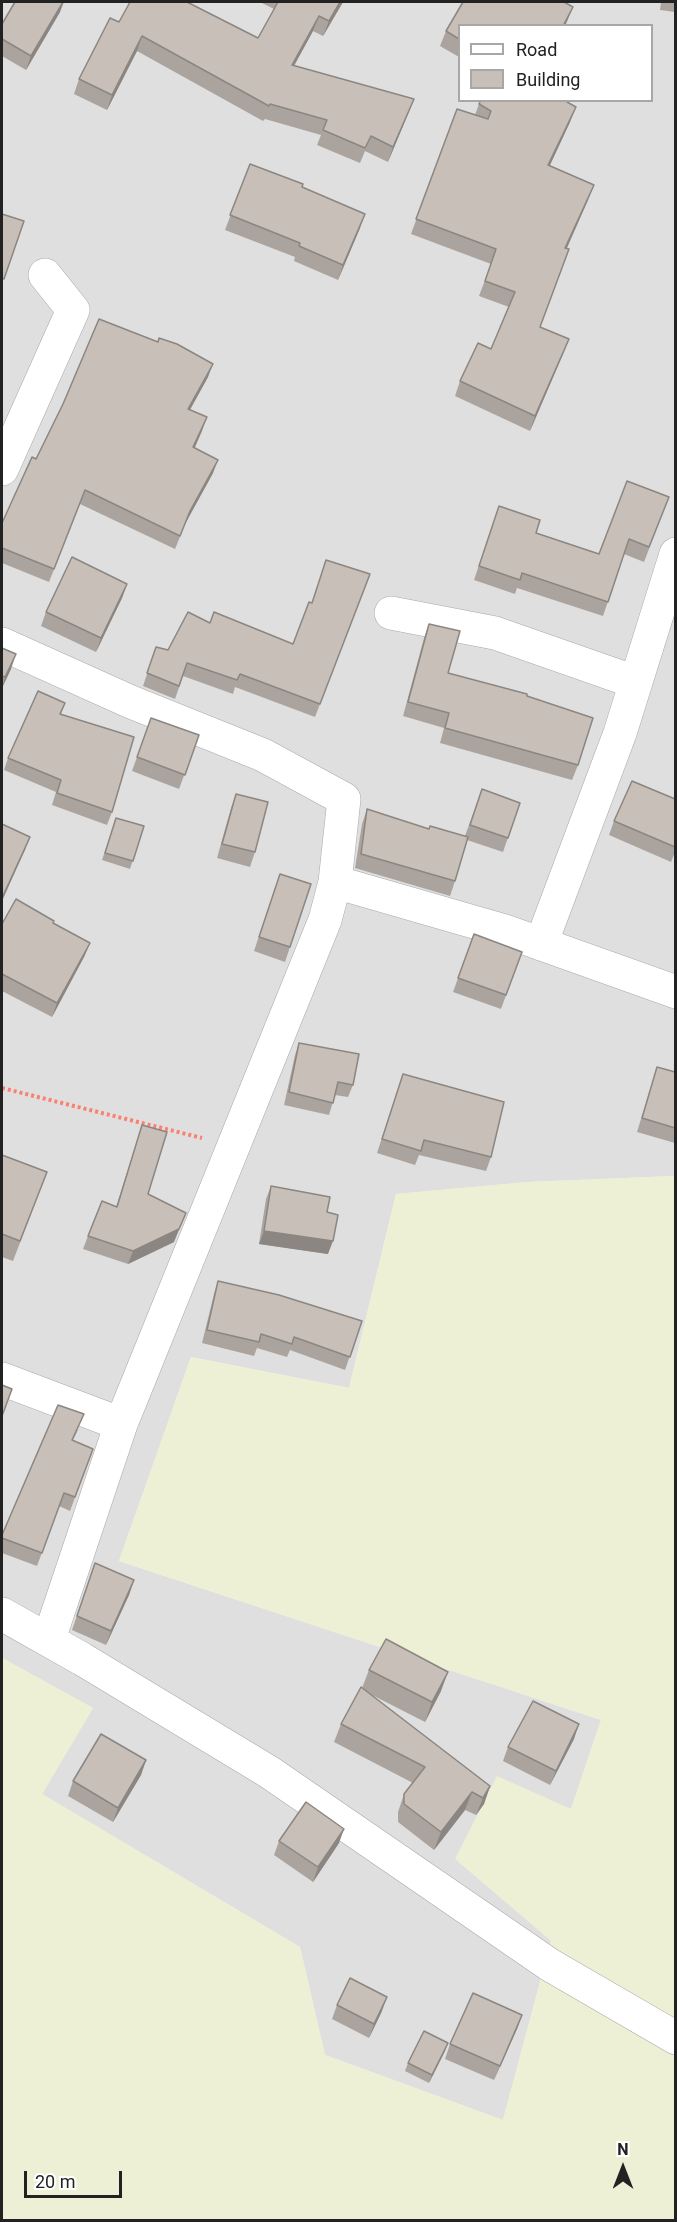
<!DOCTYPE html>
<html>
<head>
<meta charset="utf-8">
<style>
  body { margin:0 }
  #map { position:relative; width:677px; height:2222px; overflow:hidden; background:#f2efe9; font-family:Roboto,sans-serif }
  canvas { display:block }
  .frame { position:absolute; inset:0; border:3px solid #222; pointer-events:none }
  .legend { position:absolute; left:458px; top:24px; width:195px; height:78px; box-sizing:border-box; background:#fff; border:2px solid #a7a7a7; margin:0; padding:8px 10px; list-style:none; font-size:18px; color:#222 }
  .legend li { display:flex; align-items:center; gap:12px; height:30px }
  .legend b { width:30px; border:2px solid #a7a7a7 }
  .north { position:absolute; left:593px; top:2138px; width:60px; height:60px; -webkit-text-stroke:4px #fff; paint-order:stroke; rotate:0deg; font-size:16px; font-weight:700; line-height:24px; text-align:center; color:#222 }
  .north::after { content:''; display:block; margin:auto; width:21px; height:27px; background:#222; clip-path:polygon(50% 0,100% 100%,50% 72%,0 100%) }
  .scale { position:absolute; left:24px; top:2171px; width:98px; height:27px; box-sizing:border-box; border:3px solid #222; border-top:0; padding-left:8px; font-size:18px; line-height:21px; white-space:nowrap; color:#222; -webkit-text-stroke:4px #fff; paint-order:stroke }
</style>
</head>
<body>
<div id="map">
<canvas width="677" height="2222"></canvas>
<div class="frame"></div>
<ul class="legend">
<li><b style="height:8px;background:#fff"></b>Road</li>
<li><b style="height:16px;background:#c7bfb8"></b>Building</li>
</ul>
<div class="north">N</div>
<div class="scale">20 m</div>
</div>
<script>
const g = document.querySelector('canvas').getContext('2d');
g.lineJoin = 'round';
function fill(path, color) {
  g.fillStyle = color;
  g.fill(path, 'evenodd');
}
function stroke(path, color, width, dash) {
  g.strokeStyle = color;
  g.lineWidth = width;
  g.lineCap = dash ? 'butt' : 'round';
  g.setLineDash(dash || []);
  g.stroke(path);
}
const residential = new Path2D(`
  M2,2H675V1176L528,1182L396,1194L349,1388L191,1357L119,1561L601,1720L571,1809L551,1941L503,2120L325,2055L300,1947L42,1794L93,1708L2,1658ZM460,26H652V100H460Z`);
const farmland = new Path2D(`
  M675,1176V2220H2V1658L93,1708L42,1794L300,1947L325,2055L503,2120L551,1941L455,1859L497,1776L571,1809L601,1720L119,1561L191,1357L349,1388L396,1194L528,1182Z`);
const path = new Path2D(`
  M2,1088L202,1138`);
const minor = new Path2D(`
  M2,469L73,310L45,275
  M391,613L495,633L635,682
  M2,644L131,702L263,755L344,799L335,882L325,920L121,1424L49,1639
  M335,882L505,931L676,992
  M541,944L620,733L676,554
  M2,1379L121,1424
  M2,1614L82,1659L269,1772L550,1965L676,2038`);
const wall = new Path2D(`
  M15,2H64L60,12L26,70L2,56V24Z
  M260,2H343L323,36L313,31L294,66L414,99L388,162L365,151L360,163L317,145L321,135L265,119L263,121L137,51L107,110L74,94L79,79L119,22L258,38L274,9Z
  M463,2H564L573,7L565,26H459V57L440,46L446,31Z
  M661,2H675V12L660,10Z
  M569,103L570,122L550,165L588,200L567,248L540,327L563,354L530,431L455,396L460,381L491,349L509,307L479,296L491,264L411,234L457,109L475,115L479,104Z
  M250,164L302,187L360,228L338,280L294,261L295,257L225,230Z
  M208,377L190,410L207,417L194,448L213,473L185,524L175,549L80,504L49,582L2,563V523L36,459Z
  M669,497L644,562L624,554L603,616L517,588L515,594L474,580L494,520L536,533L599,554Z
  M370,574L315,717L235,687L233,694L183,676L175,699L143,686L156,647L168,650L210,623L293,644L311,603Z
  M127,584L122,598L96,652L41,626L46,612Z
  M429,624L448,673L527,696L578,765L572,780L440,743L444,728L403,716L424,638Z
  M2,648L11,669L2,688Z
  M65,703L61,714L112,812L107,825L52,805L56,792L4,770L8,758Z
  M151,718L199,735L179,789L132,771Z
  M482,789L520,803L503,852L467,840L455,881L450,896L355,868L362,824L367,809L429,829L465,836Z
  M236,794L255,852L250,867L217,858L231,808Z
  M675,799V852L671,862L609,835L614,821Z
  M116,818L144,826L130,869L102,860Z
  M275,888L290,947L285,962L254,951Z
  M2,924L90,943L84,957L52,1017L2,991Z
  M474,934L522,952L501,1009L453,992Z
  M299,1043L353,1085L348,1097L335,1095L329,1115L284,1105L295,1055Z
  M657,1067L675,1072V1143L637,1132Z
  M403,1074L491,1157L486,1171L419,1155L415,1165L377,1153Z
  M142,1125L148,1194L174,1242L128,1264L83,1249L88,1236L116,1207Z
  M2,1155L47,1172L13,1261L2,1257Z
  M271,1186L327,1212L328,1254L259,1244L266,1199Z
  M218,1281L362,1321L345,1370L290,1350L287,1357L257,1348L254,1356L202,1343L214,1294Z
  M79,1428L73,1440L93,1449L70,1511L59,1506L37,1566L2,1553V1535Z
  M95,1563L134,1580L129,1595L106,1645L72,1630Z
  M369,1670L441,1691L425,1722L370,1694L490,1786L484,1804L476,1815L465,1810L434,1850L398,1822V1812L404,1794L413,1783L334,1742L341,1724L362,1688Z
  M574,1739L550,1785L503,1761L508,1747Z
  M146,1760L141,1775L113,1822L68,1796L73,1781Z
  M279,1841L339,1843L313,1882L274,1855Z
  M337,2005L382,2011L369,2038L332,2019Z
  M522,2015L517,2029L494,2080L445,2059L450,2044Z
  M445,2051L429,2083L405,2071L408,2063Z`);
const shadedWall = new Path2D(`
  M63,2L60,12L26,70L31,56Z
  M340,2H343L323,36L329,21Z
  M573,7L565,26H563Z
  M319,16L313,31L286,80L292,65Z
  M142,36L137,51L107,110L112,95Z
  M414,99L408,114L388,162L393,147Z
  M576,107L570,122L543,180L548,165Z
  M594,185L588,200L560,263L565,248Z
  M365,214L360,228L338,280L343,265Z
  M569,339L563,354L530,431L535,416Z
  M213,364L208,377L183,422L188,409Z
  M207,417L202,431L189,461L193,447Z
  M218,460L213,473L185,524L175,549L190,511Z
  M127,584L122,598L96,652L101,638Z
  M16,654L11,669L2,688L5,677Z
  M30,837L25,850L2,901V898Z
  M90,943L84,957L52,1017L57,1003Z
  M186,1213L174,1242L128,1264L133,1251Z
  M264,1231L333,1241L328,1254L259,1244Z
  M134,1580L129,1595L106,1645L111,1631Z
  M448,1672L441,1691L425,1722L432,1702Z
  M579,1724L574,1739L550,1785L556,1771Z
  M146,1760L141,1775L113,1822L118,1808Z
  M490,1786L484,1804L476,1815L483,1798Z
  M472,1792L465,1810L434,1850L441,1832Z
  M344,1829L339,1843L313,1882L318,1867Z
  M387,1997L382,2011L369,2038L374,2024Z
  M522,2015L517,2029L494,2080L500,2066Z
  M448,2043L445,2051L429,2083L432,2075Z`);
const building = new Path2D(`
  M15,2H63L31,56L2,39V24Z
  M130,2H187L258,38L278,2H340L329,21L319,16L292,65L414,99L393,147L371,136L365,148L323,130L327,120L270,104L269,106L142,36L112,95L79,79L110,18L119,22Z
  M463,2H564L573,7L563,26H459V39L446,31Z
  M481,100H568L567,102L576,107L548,165L594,185L565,248L569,249L540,327L569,339L535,416L460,381L478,343L491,349L515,292L485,281L496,249L416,219L457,109L488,119L491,111L479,104Z
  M250,164L303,184L302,187L365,214L343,265L299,246L300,243L230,215Z
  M2,214L24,221L4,279L2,278Z
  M99,319L158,342L159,338L177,344L213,364L188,409L207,417L193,447L218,460L190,511L180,536L85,490L54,569L2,548V523L32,457L36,459L63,404Z
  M627,481L669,497L649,547L629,539L608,602L522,573L520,580L479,566L499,506L540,520L536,533L599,554Z
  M72,557L127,584L101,638L46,612Z
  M326,560L370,574L320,704L240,674L237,680L187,663L179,686L147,673L156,647L168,650L188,612L210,623L214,612L293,644L309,602L312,603Z
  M429,624L460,631L448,673L527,694V696L593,718L578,765L445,728L449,713L408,702Z
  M2,648L16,654L5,677L2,676Z
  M38,691L65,703L60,714L134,737L112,812L57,793L61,780L8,758Z
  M151,718L199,735L185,775L137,757Z
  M632,781L675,799V847L614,821Z
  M482,789L520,803L508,838L470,825Z
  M236,794L268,802L255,852L222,844Z
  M367,809L429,829L430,826L468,837L455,881L361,854Z
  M116,818L144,826L133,861L105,853Z
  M2,824L30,837L2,898Z
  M280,874L311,884L290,947L259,937Z
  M16,899L54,921L53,923L90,943L57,1003L2,974V924Z
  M474,934L522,952L506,995L458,978Z
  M299,1043L359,1054L353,1085L338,1082L333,1103L289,1092Z
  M657,1067L675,1072V1128L642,1118Z
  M403,1074L504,1102L491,1157L424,1140L421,1151L382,1139Z
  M142,1125L167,1132L148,1194L186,1213L179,1229L133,1251L88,1236L102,1201L117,1207Z
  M2,1155L47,1172L20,1241L2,1234Z
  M271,1186L330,1197L327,1212L338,1215L333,1241L264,1231Z
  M218,1281L279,1295L362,1321L350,1357L294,1337L292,1344L261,1334L259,1342L207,1330Z
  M2,1385L12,1389L2,1416Z
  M58,1405L84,1414L72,1440L93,1449L75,1497L64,1493L42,1553L2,1538V1535Z
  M95,1563L134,1580L111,1631L77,1616Z
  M386,1639L448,1672L432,1702L369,1670Z
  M361,1687L490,1786L483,1798L472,1792L441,1832L404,1804V1794L425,1767L341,1724Z
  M533,1701L579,1724L556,1771L508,1747Z
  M101,1734L146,1760L118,1808L73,1781Z
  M306,1802L344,1829L318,1867L279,1841Z
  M350,1978L387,1997L374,2024L337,2005Z
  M473,1993L522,2015L500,2066L450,2044Z
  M424,2031L448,2043L432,2075L408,2063Z`);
fill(residential, '#e0dfdf');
fill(farmland, '#eef0d5');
stroke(minor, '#a9a9a9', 34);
stroke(path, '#fa8072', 4, [3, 3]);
stroke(minor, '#fff', 33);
fill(wall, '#aba49e');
fill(shadedWall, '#8b8681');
fill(building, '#c7bfb8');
stroke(building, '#8b8681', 1.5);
</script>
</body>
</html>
